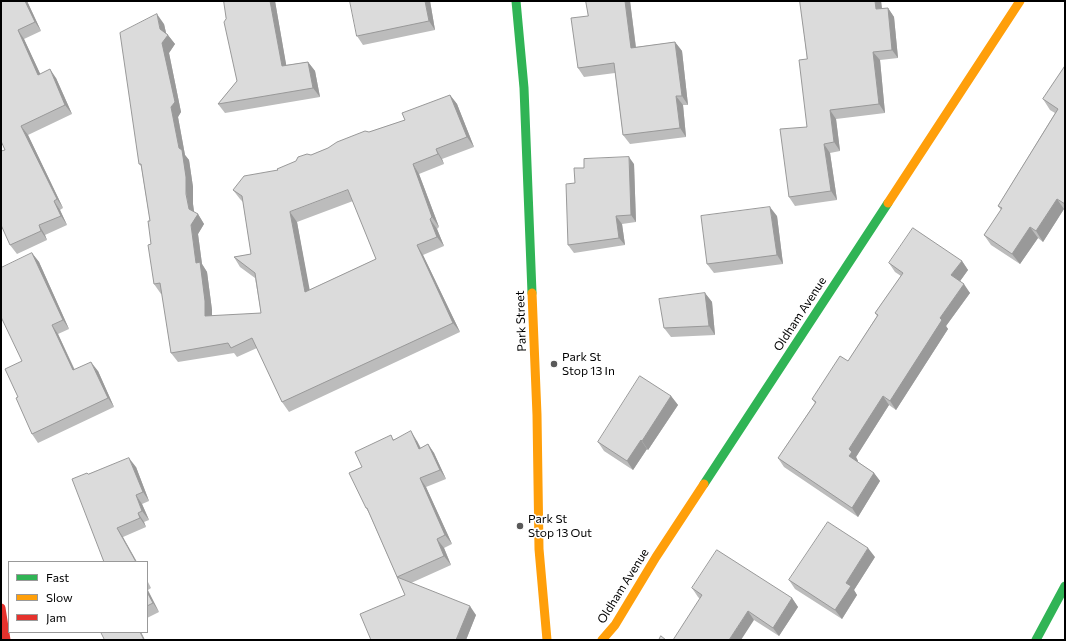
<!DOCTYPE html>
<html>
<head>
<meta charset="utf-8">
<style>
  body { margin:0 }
  #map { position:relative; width:1066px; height:641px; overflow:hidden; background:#fff; font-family:Commissioner,sans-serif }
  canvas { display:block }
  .frame { position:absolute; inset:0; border:2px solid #000; pointer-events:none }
  .legend { position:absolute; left:8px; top:561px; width:140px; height:72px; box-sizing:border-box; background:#fff; border:1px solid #999; margin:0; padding:5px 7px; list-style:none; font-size:12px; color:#000 }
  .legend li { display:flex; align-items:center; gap:8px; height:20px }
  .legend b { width:20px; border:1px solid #999 }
</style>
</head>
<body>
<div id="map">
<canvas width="1066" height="641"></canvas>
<div class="frame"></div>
<ul class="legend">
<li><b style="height:5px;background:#30b455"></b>Fast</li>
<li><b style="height:5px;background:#ff9f0a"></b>Slow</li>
<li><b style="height:5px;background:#e5322d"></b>Jam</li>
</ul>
</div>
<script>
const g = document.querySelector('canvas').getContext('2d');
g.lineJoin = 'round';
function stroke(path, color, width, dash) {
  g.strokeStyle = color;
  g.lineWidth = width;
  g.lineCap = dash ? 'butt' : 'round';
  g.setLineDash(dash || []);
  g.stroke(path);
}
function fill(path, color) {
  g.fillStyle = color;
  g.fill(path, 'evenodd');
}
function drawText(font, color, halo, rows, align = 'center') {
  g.font = font + ' Commissioner,sans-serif';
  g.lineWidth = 3;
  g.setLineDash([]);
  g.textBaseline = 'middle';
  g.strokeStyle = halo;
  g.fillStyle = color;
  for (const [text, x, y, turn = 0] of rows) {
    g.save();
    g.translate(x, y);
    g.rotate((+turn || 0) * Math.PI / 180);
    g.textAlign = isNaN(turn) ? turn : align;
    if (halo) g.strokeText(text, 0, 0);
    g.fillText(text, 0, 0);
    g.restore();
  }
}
const fast = new Path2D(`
  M516,1L524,88L532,293
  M704,484L888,203
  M1036,640L1065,586`);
const slow = new Path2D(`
  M888,203L1020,1
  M532,293L537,415L539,549L547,640
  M602,640L615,625L656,557L704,484`);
const jam = new Path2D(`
  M1,608L6,640`);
const wall = new Path2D(`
  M1,1H27L41,31L24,39L40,74L56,78L72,114L28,135L63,208L60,210L67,225L45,235L47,240L17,254L10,245L5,150Z
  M224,1H275L286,65L308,62L315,71L320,97L225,113L218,104L237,81Z
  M430,1L435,30L363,45L357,36Z
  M586,1H630L636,47L675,42L682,51L688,105H683L686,137L630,144L623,135L615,73L584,77L578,68L588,16Z
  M800,1H881L882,8H888L894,17L898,58L880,60L885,113L836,119L840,151L830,153L837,200L795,206L789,197L807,127V59Z
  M164,24L166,33L175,44L169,53L181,112L178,117L185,155L189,160L193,187V204L194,213L198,214L204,224L198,234L202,264L207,272L212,310V316L261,313L255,278L240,267L234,257L251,254L243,202L240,199L233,190L278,170L311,155L369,132L405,120L450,95L457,104L474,147L442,159L444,164L419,174L439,227L437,229L444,246L423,255L460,332L289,412L282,402L257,348L237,357L234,353L178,362L171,353L162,294H161L154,284L150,221L141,166L139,164ZM353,201L376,259L309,290L297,222Z
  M1065,66V210L1064,209L1043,242L1038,238L1020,264L991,245L984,235L1001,210L998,206L1055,113L1050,110L1043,99Z
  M634,164L636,222L622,224L625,245L574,253L568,245L575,183Z
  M777,216L783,264L714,273L707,264Z
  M32,253L39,262L69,329L58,334L75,370L98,371L114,407L38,443L32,434L18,397Z
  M962,261L968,270L960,281L970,293L946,326L948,329L896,410L889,405L856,457L858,461V462L874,473L880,481L858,517L784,467L778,458L815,403L812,399L848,361L877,316L875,313L901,276L895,272L889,263Z
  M705,293L712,302L715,335L671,337L664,328Z
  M671,396L678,405L648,450L647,449L633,470L604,451L598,442Z
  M393,439L417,441L421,448L428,444L434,453L446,479L426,487L452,544L444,548L451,565L411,583L476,615L466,640H371L405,595L369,513L366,508L362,467Z
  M136,467L149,501L142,504L149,520L144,522L146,527L123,537L104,562L88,474Z
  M875,557L854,590L857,595L842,619L795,589L789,580Z
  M147,580L151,588L148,590L159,612L147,618Z
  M692,588L792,598L798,607L779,636L754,620L700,599L698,597Z`);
const shadedWall = new Path2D(`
  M25,1H27L41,31L35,22Z
  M270,1H275L288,75L282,66Z
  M425,1H430L435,30L429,21Z
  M625,1H630L637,57L631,48Z
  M875,1H881L883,18L876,9Z
  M888,8L894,17L898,58L892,50Z
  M157,14L164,24L167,37L168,35L175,44L169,53L181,112L178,117L185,155L189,160L193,187V204L195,218L198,214L204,224L198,234L202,264L207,272L212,310V326L205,316L196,263L189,209L179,148L171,107L160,29Z
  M18,30L24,39L45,84L38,75Z
  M675,42L682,51L688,105L682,96Z
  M873,52L880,60L885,113L879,104Z
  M308,62L315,71L320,97L313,88Z
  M50,69L56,78L72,114L65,105Z
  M450,95L457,104L474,147L467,137Z
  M676,96L683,105L686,137L680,128Z
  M830,110L836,119L840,151L834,142Z
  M21,126L28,135L63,208L57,199Z
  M824,144L830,153L837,200L831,191Z
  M436,149L442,159L444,164L438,154Z
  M629,157L634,164L636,222L631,215Z
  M413,164L419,174L439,227L432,217Z
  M1057,199L1064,209L1043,242L1036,231Z
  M54,201L60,210L67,225L61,216Z
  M770,207L777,216L783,264L777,255Z
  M290,212L297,222L312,302L305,292Z
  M616,216L622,224L625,245L619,238Z
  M430,219L437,229L444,246L437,237Z
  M39,225L45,235L47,240L41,231Z
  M1030,227L1038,238L1020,264L1012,254Z
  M417,245L423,255L460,332L453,323Z
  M32,253L39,262L69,329L63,320Z
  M962,261L968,270L958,284L951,275Z
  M964,284L970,293L946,326L948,329L896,410L890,401L940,318Z
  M705,293L712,302L715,335L709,326Z
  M52,325L58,334L79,380L73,370Z
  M91,362L98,371L114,407L108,398Z
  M671,396L678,405L648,450L642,441Z
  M883,396L889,405L856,457L858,461L856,465L849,456V449Z
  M411,431L417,441L425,458L419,449Z
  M641,440L647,449L633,470L627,461Z
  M428,444L434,453L446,479L440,470Z
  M129,458L136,467L149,501L143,492Z
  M874,473L880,481L858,517L852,508Z
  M420,478L426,487L452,544L445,535Z
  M136,495L142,504L149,520L142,511Z
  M138,513L144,522L146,527L140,518Z
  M117,528L123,537L137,562H136Z
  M437,539L444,548L451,565L444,556Z
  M868,548L875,557L854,590L857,595L842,619L835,610L846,583Z
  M147,589L159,612L153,603L147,592Z
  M792,598L798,607L779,636L773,628Z
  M470,606L476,615L466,640H456Z
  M748,611L754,620L741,640H729Z
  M140,632H141L145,640H144Z`);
const building = new Path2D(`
  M1,1H25L35,22L18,30L38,75L50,69L65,105L21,126L57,199L54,201L61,216L39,225L41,231L10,245L1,225V151L5,150L1,141Z
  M224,1H270L282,66L308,62L313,88L218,104L237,81L224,22L226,19Z
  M350,1H425L429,21L357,36Z
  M586,1H625L631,48L675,42L682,96H676L680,128L623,135L614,63L578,68L571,18L588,16Z
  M800,1H875L876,9L888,8L892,50L873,52L879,104L830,110L834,142L824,144L831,191L789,197L780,129L807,127L799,60L807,59Z
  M157,14L160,29L168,35L162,43L175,102L171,107L179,148L182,150L186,177V194L189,209L198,214L191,225L196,263L200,262L205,301V316L261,313L255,273L234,257L251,254L242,196L233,190L244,176L278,170L277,169L296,161L298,157L307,154L311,155L328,148L337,142L365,131L369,132L405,120L402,113L450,95L467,137L436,149L438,154L413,164L432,217L430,219L437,237L417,245L453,323L282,402L252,338L231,348L228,343L171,353L160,283L154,284L148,245L151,244L148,221H150L141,164H139L120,33ZM348,190L376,259L305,292L290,212Z
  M1065,66V204L1057,199L1036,231L1030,227L1012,254L984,235L1002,208L998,206L1058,109L1043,99Z
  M629,157L631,215L616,216L619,238L568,245L566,184L575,183L574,168H584V159Z
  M770,207L777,255L707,264L701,216Z
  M913,228L962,261L951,275L964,284L940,318L942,320L890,401L883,396L849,449L852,452L849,456L874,473L852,508L778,458L816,402L812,399L840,356L848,361L878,315L875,313L903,273L889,263Z
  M32,253L63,320L52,325L73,370L91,362L108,398L32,434L16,398L18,397L5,369L22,361L1,317V268Z
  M705,293L709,326L664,328L659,299Z
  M640,376L671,396L642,441L641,440L627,461L598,442Z
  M411,431L419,449L428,444L440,470L420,478L445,535L437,539L444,556L397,577L470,606L456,640H371L360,614L405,595L367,508H366L349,473L362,467L355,452L391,435L393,440Z
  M129,458L143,492L136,495L142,511L138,513L140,518L117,528L136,562H104L72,479L87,473L88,474Z
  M828,522L868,548L846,583L851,586L835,610L789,580Z
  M717,550L792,598L773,628L748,611L729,640H673L702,595L692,588Z
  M147,592L153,603L147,606Z
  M101,632H140L144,640H105Z
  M661,636L666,640H659Z`);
const markers = [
  [554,364,4,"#595959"],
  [520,526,4,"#595959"]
];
const streetNames = [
  ["Oldham Avenue",800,314,-57],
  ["Park Street",521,321,-92],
  ["Oldham Avenue",623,586,-58]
];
const poiNames = [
  ["Park St",562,357],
  ["Stop 13 In",562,371],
  ["Park St",528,519],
  ["Stop 13 Out",528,533]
];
stroke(fast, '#30b455', 9);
stroke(slow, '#ff9f0a', 9);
stroke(jam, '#e5322d', 9);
fill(wall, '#bcbcbc');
fill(shadedWall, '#999');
fill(building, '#dbdbdb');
stroke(building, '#999', 1);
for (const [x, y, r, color] of markers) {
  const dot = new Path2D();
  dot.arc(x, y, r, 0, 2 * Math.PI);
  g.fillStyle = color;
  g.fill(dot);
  stroke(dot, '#fff', 1.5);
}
drawText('12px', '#000', '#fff', streetNames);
drawText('12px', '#000', '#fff', poiNames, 'left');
</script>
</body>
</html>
